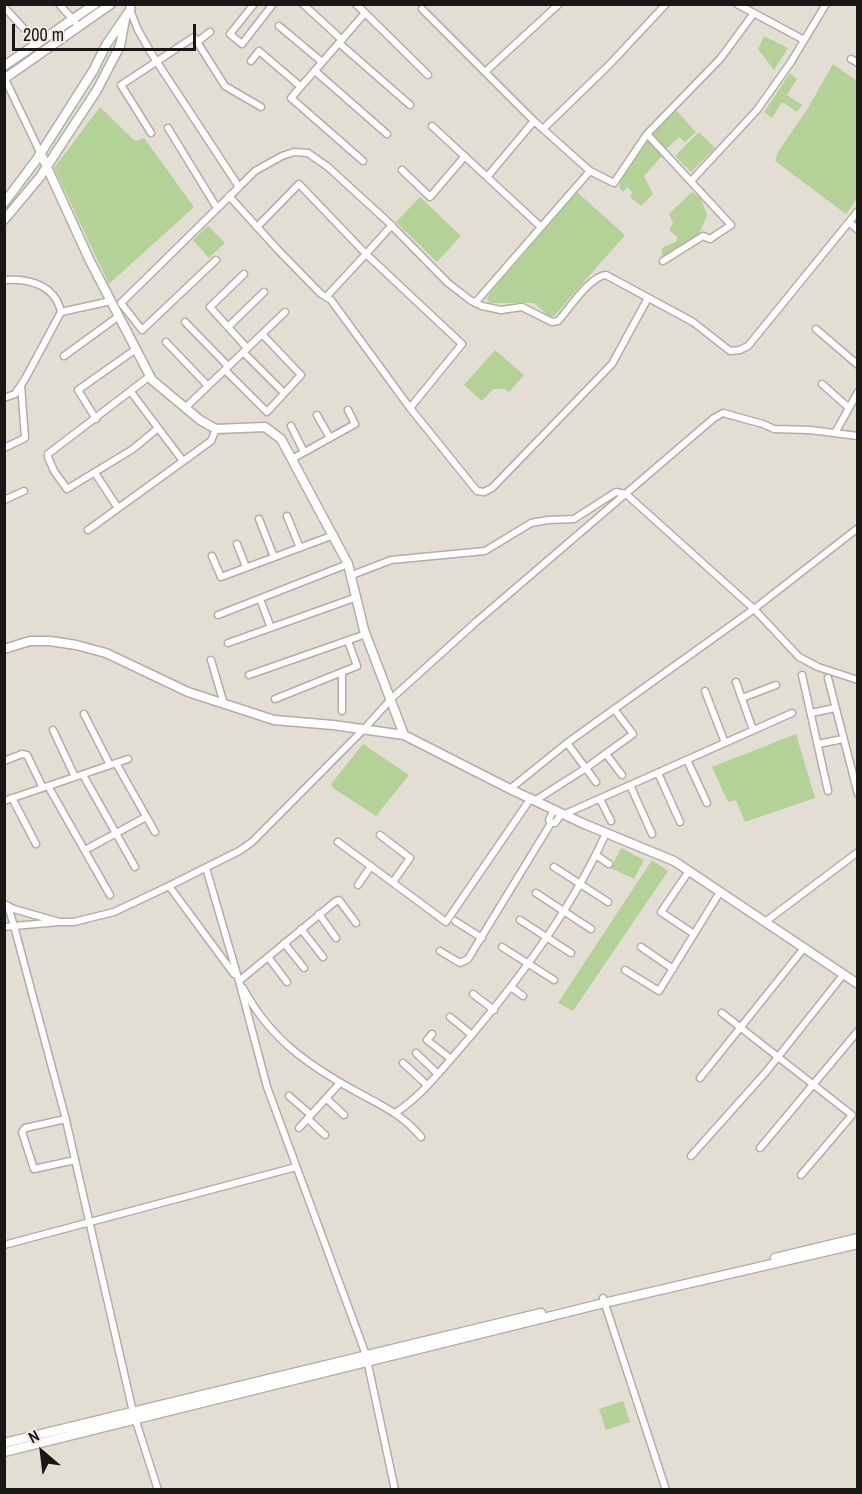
<!DOCTYPE html>
<html>
<head>
<meta charset="utf-8">
<style>
  body { margin:0 }
  #map { position:relative; width:862px; height:1494px; overflow:hidden; background:#e2ded4; font-family:"Archivo Narrow",sans-serif }
  canvas { display:block }
  .frame { position:absolute; inset:0; border:6px solid #191714; pointer-events:none }
  .north { position:absolute; left:12px; top:1422px; width:60px; height:60px; -webkit-text-stroke:4px #f0ebe1; paint-order:stroke; rotate:332deg; font-size:16px; font-weight:700; line-height:24px; text-align:center; color:#191714 }
  .north::after { content:''; display:block; margin:auto; width:21px; height:27px; background:#191714; clip-path:polygon(50% 0,100% 100%,50% 72%,0 100%) }
  .scale { position:absolute; left:12px; top:24px; width:184px; height:27px; box-sizing:border-box; border:3px solid #191714; border-top:0; padding-left:8px; font-size:18px; line-height:21px; white-space:nowrap; color:#191714; -webkit-text-stroke:4px #f0ebe1; paint-order:stroke }
</style>
</head>
<body>
<div id="map">
<canvas width="862" height="1494"></canvas>
<div class="frame"></div>
<div class="north">N</div>
<div class="scale">200 m</div>
</div>
<script>
const g = document.querySelector('canvas').getContext('2d');
g.lineJoin = 'round';
function fill(path, color) {
  g.fillStyle = color;
  g.fill(path, 'evenodd');
}
function stroke(path, color, width, dash) {
  g.strokeStyle = color;
  g.lineWidth = width;
  g.lineCap = dash ? 'butt' : 'round';
  g.setLineDash(dash || []);
  g.stroke(path);
}
const green = new Path2D(`
  M764,36L788,48L774,70L758,49Z
  M833,64L857,81V198L846,214L775,161L778,152L808,108Z
  M790,73L797,79L787,95L802,105L797,112L782,102L772,118L764,112Z
  M100,107L135,141L144,138L194,207L109,284L54,168Z
  M675,109L696,132L685,142L679,137L665,150L649,134Z
  M699,132L715,148L691,172L675,156Z
  M648,141L663,155L644,176L653,194L641,206L630,197L632,192L627,187L623,192L620,189C617,173 637,151 648,141Z
  M577,192L625,235L554,316L550,317L534,303H490L487,299L490,293Z
  M692,192L701,199L707,215C704,221 702,228 699,234C691,246 674,250 662,259V248L677,241V237L669,230L673,223L669,214Z
  M420,197L461,236L437,262L396,222Z
  M208,226L225,243L209,258L193,240Z
  M495,350L524,375L509,392L505,389H493L482,401L464,385Z
  M796,734L815,798L745,822L736,800L728,802L712,767Z
  M363,744L409,775L376,816L333,788L331,784Z
  M621,848L644,860L634,879L611,868Z
  M652,860L668,871L573,1011L558,1003Z
  M623,1401L630,1422L606,1430L599,1409Z`);
const street = new Path2D(`
  M59,4L75,22
  M254,4L230,34L242,44L273,4
  M303,4L342,40
  M356,4L428,75
  M737,4L804,40
  M4,7L38,44
  M422,9L534,121L590,171L475,303
  M130,10L138,30L153,56L239,187L255,171L282,156L294,152L308,153L328,167L387,221L448,283L470,300L482,306L501,310L522,307L552,322L558,321C569,309 590,276 606,275L693,322L730,351L740,350L748,346L858,211
  M279,26L322,62
  M197,42L210,32
  M339,43L410,105
  M851,59L858,63
  M251,61L259,51L300,86
  M315,71L387,134
  M485,72L559,4
  M4,77L40,152
  M432,126L541,227
  M168,128L217,208
  M543,129L610,64L666,4
  M151,133L121,85L194,37L225,86L261,107
  M363,161L291,98L365,13
  M402,170L430,197L465,156
  M590,171L614,183L647,134
  M487,177L534,121
  M691,181L757,110L791,62L826,4
  M229,196L279,251L321,294L331,300L410,408L462,344L366,254L326,297
  M849,222L858,230
  M257,227L299,184L366,254L392,225
  M216,260L142,330L121,303L239,187
  M663,261L703,236L710,239L731,225L647,134L720,59L754,13
  M244,274L210,307L247,348
  M4,280C29,278 55,285 61,312L111,301
  M185,322L228,366
  M228,327L264,292
  M816,329L858,365
  M166,342L208,386
  M243,352L284,393
  M64,356L119,316
  M225,370L267,412L301,375L262,334
  M150,376L48,454V457L54,471L67,489L133,449L158,428
  M822,384L849,408
  M131,392L183,461
  M4,398L15,394L25,379L61,312
  M185,408L285,312
  M410,408L477,491L484,492L492,488L612,364L648,298
  M317,415L330,438
  M96,419L78,390L136,349
  M291,426L304,452
  M835,433L858,392
  M4,448L25,438L21,385
  M292,459L355,424L348,410
  M95,473L118,508
  M4,500L24,491
  M287,516L300,548
  M259,519L274,557
  M88,530L211,441L216,429
  M237,544L246,567
  M212,556L221,577L334,535
  M352,575L391,560L485,551L531,523L548,520L574,519L616,492L626,494L754,609L799,657L818,667L858,680
  M260,599L271,628
  M218,615L348,564
  M228,643L357,597
  M211,660L224,704
  M342,672V711
  M249,675L366,634
  M802,675L828,791
  M828,678L858,794
  M736,682L753,730
  M705,691L725,743
  M742,698L776,685
  M275,699L357,666L348,641
  M811,713L835,708
  M84,714L110,765
  M53,730L75,777
  M567,743L596,782
  M818,744L843,739
  M606,754L622,775
  M687,760L707,803
  M4,761L22,754L27,755L43,788
  M116,763L155,832
  M658,773L680,822
  M83,775L135,867
  M630,785L652,834
  M48,786L110,895
  M510,789L567,743L754,609L858,528
  M12,798L36,844
  M600,799L611,821
  M536,800L586,768L633,734L614,709
  M4,801L128,759
  M554,809L549,820L551,823H555L562,813
  M565,814L792,713
  M380,835L410,858L393,882
  M338,842L446,922L531,798
  M85,850L146,817
  M596,855L609,864
  M554,867L608,902
  M206,868L239,981L267,1087L366,1355L395,1490
  M689,871L661,912L694,934
  M358,885L371,866
  M169,886L239,851L252,842L364,729L392,698L476,622L714,418L723,413L763,424L774,429L810,430L858,436
  M536,893L591,929
  M4,904L14,909L59,922H74L114,912L169,886L234,974
  M319,914L336,938
  M520,920L571,953
  M455,921L482,938
  M59,922L14,926L65,1116L133,1412L158,1490
  M765,922L858,852
  M4,927L14,926L8,906
  M301,929L323,957
  M284,943L304,968
  M502,947L554,980
  M641,947L673,969
  M440,951L460,963L468,959L551,823
  M268,957L287,982
  M625,970L659,991L720,892
  M239,981L336,901L339,900L356,923
  M511,987L523,996
  M243,988C270,1039 308,1065 357,1092C382,1106 402,1114 421,1137
  M473,994L494,1010
  M722,1013L852,1115L801,1175
  M450,1017L472,1035
  M432,1034L427,1040L451,1059
  M416,1053L438,1074
  M403,1063L427,1085
  M700,1078L804,948
  M289,1096L311,1115
  M327,1099L344,1115
  M395,1113C419,1098 438,1074 457,1052C513,988 571,911 606,833
  M66,1119L25,1128L22,1132L34,1169L75,1160
  M308,1119L325,1135
  M299,1128L340,1083
  M760,1148L858,1031
  M691,1156L766,1072L843,975
  M4,1245L296,1167
  M603,1298L666,1490`);
const secondary = new Path2D(`
  M4,66L95,4
  M4,79L111,4
  M40,152L90,261L152,380L200,420L216,429L265,427L281,439L348,564L364,630L404,735L510,789L582,823L674,861L858,984
  M4,203L37,159L93,71L106,45L130,10L131,4
  M4,220L40,177L97,90L120,46L125,19
  M4,649L30,641H50L76,645L106,653L188,692L274,720L333,725L404,735
  M775,1258L858,1238
  M4,1443L541,1313
  M4,1452L604,1303L858,1244`);
fill(green, '#b4d297');
stroke(street, '#b2aea5', 9);
stroke(secondary, '#b2aea5', 11);
stroke(street, '#fff', 6);
stroke(secondary, '#fff', 8);
</script>
</body>
</html>
